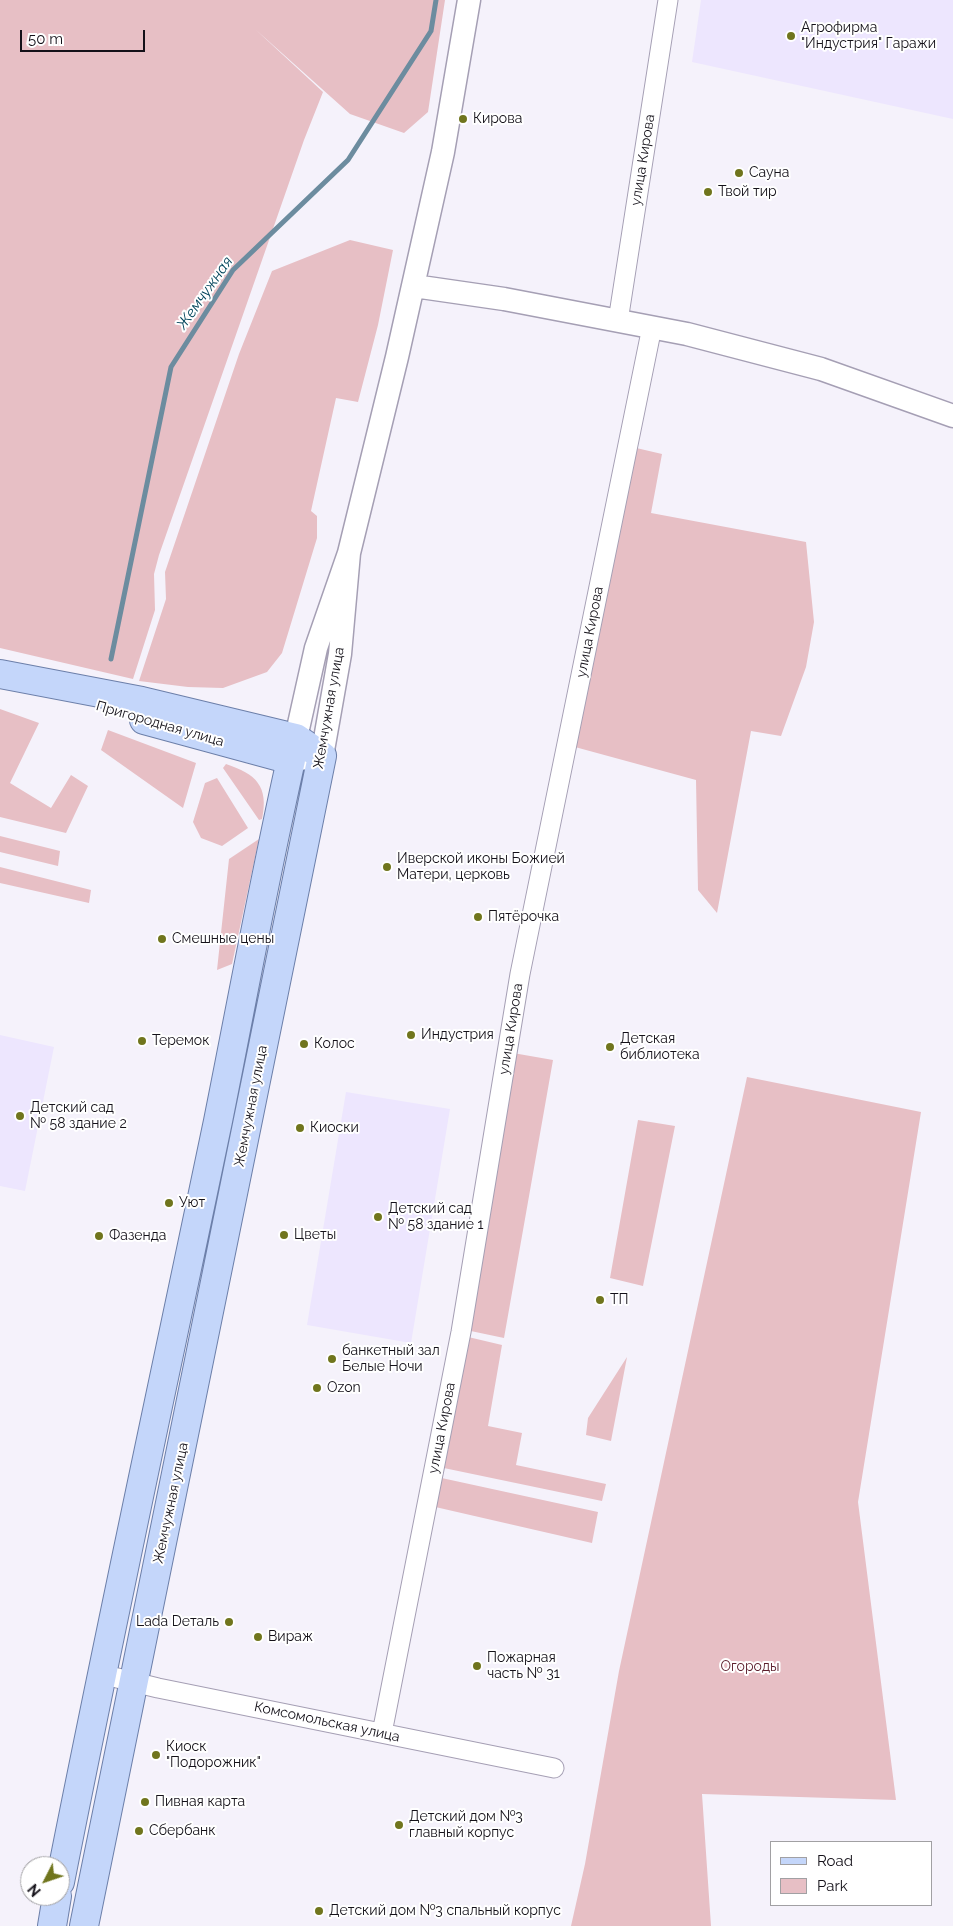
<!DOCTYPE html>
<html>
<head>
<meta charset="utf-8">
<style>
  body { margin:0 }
  #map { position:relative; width:953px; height:1926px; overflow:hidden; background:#f5f2fb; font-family:Raleway,sans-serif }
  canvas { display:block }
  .legend { position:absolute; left:770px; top:1841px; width:162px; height:65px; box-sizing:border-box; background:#fff; border:1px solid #a1a0a3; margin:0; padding:6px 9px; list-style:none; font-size:15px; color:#141119 }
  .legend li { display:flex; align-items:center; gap:10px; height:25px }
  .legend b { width:25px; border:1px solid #a1a0a3 }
  .north { position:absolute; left:20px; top:1856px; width:50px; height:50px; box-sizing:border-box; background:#fff; border:1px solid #a1a0a3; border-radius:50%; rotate:229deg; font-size:14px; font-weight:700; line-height:20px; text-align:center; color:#141119 }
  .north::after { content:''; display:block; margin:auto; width:18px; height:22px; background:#70751d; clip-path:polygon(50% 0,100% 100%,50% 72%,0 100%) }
  .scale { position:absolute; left:20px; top:30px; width:125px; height:22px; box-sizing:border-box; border:2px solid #141119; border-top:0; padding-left:6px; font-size:15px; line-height:18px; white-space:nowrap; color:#141119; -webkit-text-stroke:4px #fff; paint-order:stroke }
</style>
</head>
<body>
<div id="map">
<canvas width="953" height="1926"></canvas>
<ul class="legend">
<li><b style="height:6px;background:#c4d6fa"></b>Road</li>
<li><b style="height:14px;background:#e7bfc5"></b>Park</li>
</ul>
<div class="north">N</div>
<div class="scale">50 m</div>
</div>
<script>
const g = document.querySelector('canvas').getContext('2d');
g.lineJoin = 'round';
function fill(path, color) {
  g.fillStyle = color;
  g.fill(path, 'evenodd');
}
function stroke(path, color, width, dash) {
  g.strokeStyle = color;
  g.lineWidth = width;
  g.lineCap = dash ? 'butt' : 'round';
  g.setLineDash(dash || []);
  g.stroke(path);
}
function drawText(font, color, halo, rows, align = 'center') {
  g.font = font + ' Raleway,sans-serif';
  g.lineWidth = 4;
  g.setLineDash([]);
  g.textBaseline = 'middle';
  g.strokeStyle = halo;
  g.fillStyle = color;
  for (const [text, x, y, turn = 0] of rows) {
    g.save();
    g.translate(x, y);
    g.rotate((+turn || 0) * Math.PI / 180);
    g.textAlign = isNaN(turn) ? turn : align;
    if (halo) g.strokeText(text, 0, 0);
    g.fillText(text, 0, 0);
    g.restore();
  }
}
const built = new Path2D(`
  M701,0H953V119L692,62Z
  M0,1035L54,1047L25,1191L0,1186Z
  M346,1092L450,1109L411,1343L307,1325Z`);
const green = new Path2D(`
  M0,0H445L428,112L404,133L350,114L255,29L323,92L304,140L159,555L154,574L155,610L133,679L0,648Z
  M350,240L393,250L378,325L358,402L336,398L311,511L317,516V538L282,653L267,672L223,688L188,687L139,681L166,599L165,572L239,354L272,271Z
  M632,447L662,454L651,513L806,542L814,622L806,667L781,736L751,731L717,913L698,890L696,780L575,747Z
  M0,709L39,723L10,783L51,808L71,775L88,786L66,833L0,817Z
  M108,730L196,763L183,808L101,750Z
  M226,764C256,774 269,786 262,819L259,820L223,768Z
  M217,778L248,828L222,846L201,838L193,822L205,783Z
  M0,836L60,851L58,866L0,852Z
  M259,839L232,964L217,970L229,859Z
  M0,867L91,890L89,903L0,883Z
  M513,1053L553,1060L504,1338L466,1330Z
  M747,1077L921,1112L858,1502L896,1800L702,1794L711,1926H571L585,1864L619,1671Z
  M638,1120L675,1126L643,1286L610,1278Z
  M464,1336L502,1345L488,1426L522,1433L516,1465L606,1484L602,1501L439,1467Z
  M627,1357L611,1441L586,1435L588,1418Z
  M437,1477L598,1512L592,1543L431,1506Z`);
const stream = new Path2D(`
  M111,659L171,367L233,270L348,160L431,31L436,0`);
const minor = new Path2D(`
  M618,321L668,0
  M101,1674L158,1688L554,1768
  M382,1733L461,1332L520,974L652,327`);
const tertiary = new Path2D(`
  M414,286L504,299L687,334L821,369L953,416
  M349,553L316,648L291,760L322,756L340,654L349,553L397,357L443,152L469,0`);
const primary = new Path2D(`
  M0,674L142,701L296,738L322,756L84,1926
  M60,1882C110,1628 165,1375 218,1121C242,1001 264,880 291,760L144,720
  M52,1926L57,1896`);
const markers = [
  [791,36,5,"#70751d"],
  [463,119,5,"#70751d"],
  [739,173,5,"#70751d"],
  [708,192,5,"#70751d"],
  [387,867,5,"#70751d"],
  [478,917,5,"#70751d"],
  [162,939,5,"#70751d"],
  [411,1035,5,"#70751d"],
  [142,1041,5,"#70751d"],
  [304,1044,5,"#70751d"],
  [610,1047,5,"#70751d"],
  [20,1116,5,"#70751d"],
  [300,1128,5,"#70751d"],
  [169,1203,5,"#70751d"],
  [378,1217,5,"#70751d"],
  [284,1235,5,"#70751d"],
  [99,1236,5,"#70751d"],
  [600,1300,5,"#70751d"],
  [332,1359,5,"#70751d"],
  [317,1388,5,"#70751d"],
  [229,1622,5,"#70751d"],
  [258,1637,5,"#70751d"],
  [477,1666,5,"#70751d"],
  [156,1755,5,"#70751d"],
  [145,1802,5,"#70751d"],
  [399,1825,5,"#70751d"],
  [139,1831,5,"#70751d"],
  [319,1911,5,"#70751d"]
];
const poiNames = [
  ["Агрофирма",801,28],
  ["\"Индустрия\" Гаражи",801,44],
  ["Кирова",473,119],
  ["Сауна",749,173],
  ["Твой тир",718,192],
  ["Иверской иконы Божией",397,859],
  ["Матери, церковь",397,875],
  ["Пятёрочка",488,917],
  ["Смешные цены",172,939],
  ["Индустрия",421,1035],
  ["Детская",620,1039],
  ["библиотека",620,1055],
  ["Теремок",152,1041],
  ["Колос",314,1044],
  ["Детский сад",30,1108],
  ["№ 58 здание 2",30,1124],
  ["Киоски",310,1128],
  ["Уют",179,1203],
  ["Детский сад",388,1209],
  ["№ 58 здание 1",388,1225],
  ["Цветы",294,1235],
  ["Фазенда",109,1236],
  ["ТП",610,1300],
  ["банкетный зал",342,1351],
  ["Белые Ночи",342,1367],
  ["Ozon",327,1388],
  ["Lada Dеталь",219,1622,"right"],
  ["Вираж",268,1637],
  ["Пожарная",487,1658],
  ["часть № 31",487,1674],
  ["Киоск",166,1747],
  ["\"Подорожник\"",166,1763],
  ["Пивная карта",155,1802],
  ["Детский дом №3",409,1817],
  ["главный корпус",409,1833],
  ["Сбербанк",149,1831],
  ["Детский дом №3 спальный корпус",329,1911]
];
const streetNames = [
  ["улица Кирова",643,160,-81],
  ["улица Кирова",590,632,-79],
  ["Жемчужная улица",329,708,-80],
  ["Пригородная улица",160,724,16],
  ["улица Кирова",511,1029,-81],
  ["Жемчужная улица",251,1106,-79],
  ["улица Кирова",442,1428,-79],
  ["Жемчужная улица",171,1503,-78],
  ["Комсомольская улица",327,1722,12]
];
const parkNames = [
  ["Огороды",750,1667]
];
const waterNames = [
  ["Жемчужная",205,293,-55]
];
fill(built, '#ede6fe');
fill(green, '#e7bfc5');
stroke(stream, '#6c8c9f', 5);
stroke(minor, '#a59fb4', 21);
stroke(tertiary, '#a59fb4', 25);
stroke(primary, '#6c7fa9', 30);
stroke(minor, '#fff', 19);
stroke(tertiary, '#fff', 22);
stroke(primary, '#c4d6fa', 28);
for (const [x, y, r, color] of markers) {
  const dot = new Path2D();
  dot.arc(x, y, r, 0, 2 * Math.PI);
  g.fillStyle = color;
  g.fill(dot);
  stroke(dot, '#fff', 2);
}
drawText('14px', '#141119', '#fff', poiNames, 'left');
drawText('14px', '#141119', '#fff', streetNames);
drawText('14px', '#5c1f2d', '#fff', parkNames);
drawText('italic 15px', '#00435a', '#fff', waterNames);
</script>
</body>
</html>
